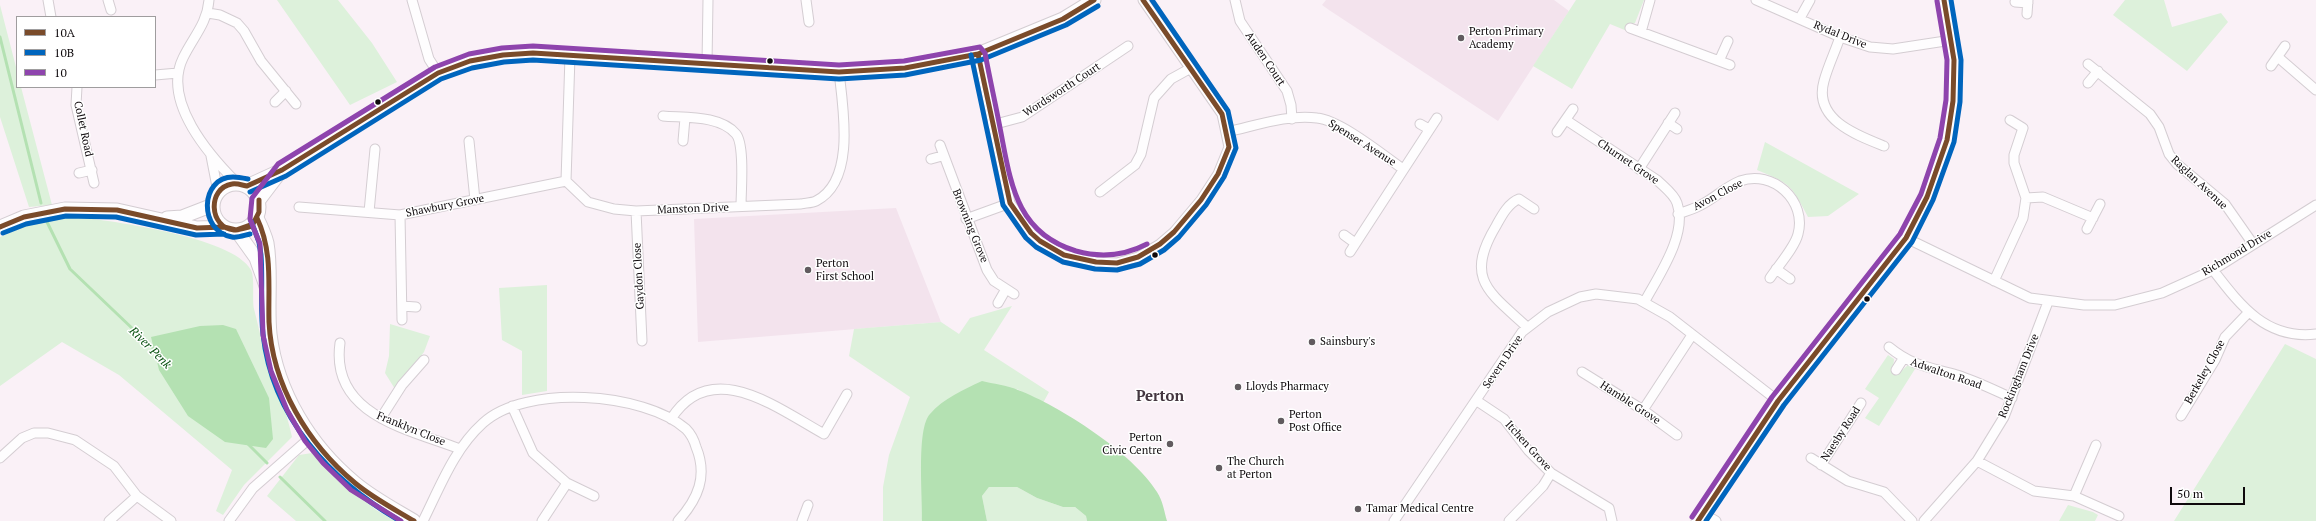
<!DOCTYPE html>
<html>
<head>
<meta charset="utf-8">
<style>
  body { margin:0 }
  #map { position:relative; width:2316px; height:521px; overflow:hidden; background:#faf1f7; font-family:"PT Serif",serif }
  canvas { display:block }
  .legend { position:absolute; left:16px; top:16px; width:140px; height:72px; box-sizing:border-box; background:#fff; border:1px solid #9f9d9e; margin:0; padding:5px 7px; list-style:none; font-size:12px; color:#0f0a0d }
  .legend li { display:flex; align-items:center; gap:8px; height:20px }
  .legend b { width:20px; border:1px solid #9f9d9e }
  .scale { position:absolute; left:2170px; top:487px; width:75px; height:18px; box-sizing:border-box; border:2px solid #0f0a0d; border-top:0; padding-left:5px; font-size:12px; line-height:14px; white-space:nowrap; color:#0f0a0d; -webkit-text-stroke:3px #fff; paint-order:stroke }
</style>
</head>
<body>
<div id="map">
<canvas width="2316" height="521"></canvas>
<ul class="legend">
<li><b style="height:5px;background:#7a4b2a"></b>10A</li>
<li><b style="height:5px;background:#0065bd"></b>10B</li>
<li><b style="height:5px;background:#8e44ad"></b>10</li>
</ul>
<div class="scale">50 m</div>
</div>
<script>
const g = document.querySelector('canvas').getContext('2d');
g.lineJoin = 'round';
function fill(path, color) {
  g.fillStyle = color;
  g.fill(path, 'evenodd');
}
function stroke(path, color, width, dash) {
  g.strokeStyle = color;
  g.lineWidth = width;
  g.lineCap = dash ? 'butt' : 'round';
  g.setLineDash(dash || []);
  g.stroke(path);
}
function drawText(font, color, halo, rows, align = 'center') {
  g.font = font + ' "PT Serif",serif';
  g.lineWidth = 3;
  g.setLineDash([]);
  g.textBaseline = 'middle';
  g.strokeStyle = halo;
  g.fillStyle = color;
  for (const [text, x, y, turn = 0] of rows) {
    g.save();
    g.translate(x, y);
    g.rotate((+turn || 0) * Math.PI / 180);
    g.textAlign = isNaN(turn) ? turn : align;
    if (halo) g.strokeText(text, 0, 0);
    g.fillText(text, 0, 0);
    g.restore();
  }
}
const built = new Path2D(`
  M1326,0H1554L1569,11L1498,121L1329,10L1322,5Z
  M896,208L941,322L698,342L694,219Z`);
const green = new Path2D(`
  M277,0H338L372,43L397,82L350,105Z
  M1576,0H1644L1635,23L1630,25L1627,31L1610,24L1572,89L1533,66Z
  M2125,0H2164L2172,27L2221,13L2228,22L2187,71L2113,15Z
  M0,5L17,71V87H21L52,205L29,207L0,117Z
  M1765,142L1859,194L1828,216L1808,217C1791,185 1791,184 1757,170Z
  M69,216C105,220 233,236 251,270C255,278 252,299 254,309C258,324 261,339 265,353C274,381 286,408 292,437L244,485L223,515L216,511L232,470L119,375L62,342L0,386V237L30,224Z
  M547,285V391L522,395V351L502,340L499,288Z
  M1012,306L984,350L1049,392L1043,403L1017,389L922,489V521H883V487L889,455L910,397L849,356L854,329L941,322L959,334L970,318Z
  M390,324L430,336L424,352L395,389L385,373L389,356Z
  M2285,344L2316,359V521H2174Z
  M1888,355L1894,359L1893,370L1899,373L1908,365L1915,369L1879,426L1865,418L1879,398L1865,389Z
  M312,453L376,510L395,521H296L267,496L299,455Z
  M989,487H1017L1037,498L1063,507H1075L1086,516L1087,521H987L982,496Z
  M2068,505L2093,512L2098,515L2095,521H2059Z`);
const water = new Path2D(`
  M223,325L236,329L269,398L273,439L266,448L225,442L188,416L159,370L151,337L200,326Z
  M982,381C993,384 1007,385 1018,390C1060,406 1133,453 1157,492C1163,501 1164,511 1167,521H1087L1086,516L1075,507H1063L1037,498L1017,487H989L982,496L987,521H922C923,498 916,429 930,414C944,398 963,390 982,381Z`);
const stream = new Path2D(`
  M0,37L41,203
  M47,222L70,269L156,351
  M247,443L267,463
  M280,477L325,521`);
const street = new Path2D(`
  M48,0L51,17
  M108,0L111,10
  M209,0C207,24 193,37 183,58C162,101 209,155 237,183
  M412,0L429,59L438,73
  M806,0L809,22
  M1235,0L1240,21L1287,91L1291,105L1292,119
  M1756,0L1840,37L1870,47L1893,49L1952,40
  M2015,2L2028,3
  M208,13L220,15L237,23L244,31L261,61L296,104
  M2027,14L2028,0
  M1800,18L1810,0
  M1630,28L1730,65
  M1641,32L1650,0
  M1840,37C1835,52 1828,66 1824,81C1813,119 1856,135 1884,146
  M978,54L1010,203L1031,233L1040,241L1064,255L1096,262L1117,263L1138,257L1160,244L1174,232L1201,200L1218,174L1229,147L1222,114L1143,0
  M570,56L566,181L588,202L614,209L636,211L801,204C805,203 812,203 816,201C856,181 843,108 839,72
  M2279,58L2316,90
  M1719,61L1728,41
  M707,64L708,0
  M2088,64L2150,114L2159,127L2169,154L2177,164L2225,204L2253,244
  M2271,66L2285,46
  M155,75L178,73
  M2088,83L2098,71
  M77,87L76,105L94,183
  M275,102L286,91
  M663,116C685,118 720,115 736,134C745,145 741,191 741,206
  M1566,120L1657,180C1664,187 1674,194 1677,203C1688,234 1659,275 1645,301
  M1668,123L1677,129
  M1420,124L1429,129
  M992,125L1022,117L1128,46
  M1227,132C1255,126 1288,114 1317,118C1340,120 1383,155 1403,169
  M1557,132L1573,109
  M469,141L475,200
  M683,141L685,118
  M940,145L987,270L994,281L1014,294
  M211,156L218,192
  M931,159L942,156
  M1639,169L1675,113
  M79,173L92,170
  M1100,192L1135,165L1141,154L1154,98L1171,79L1191,68
  M2026,198L2043,197L2093,218
  M299,207L400,215L566,181
  M636,211L642,341
  M369,212L375,149
  M1678,214C1686,211 1694,209 1701,205C1715,198 1725,187 1740,181C1773,169 1807,201 1798,234C1795,247 1778,266 1770,278
  M400,215L402,320
  M966,219L1010,203
  M2087,229L2100,204
  M1344,235L1355,243
  M1906,238L2030,298L2084,305H2115L2162,293L2213,270L2316,205
  M1350,252L1437,118
  M1776,269L1790,279
  M2213,270C2240,305 2266,340 2316,334
  M1994,281L2023,218L2026,198L2014,163V155L2023,128L2010,120
  M998,303L1006,289
  M402,306L416,307
  M1527,327C1489,292 1464,279 1496,226C1501,217 1508,203 1519,199L1534,209
  M340,343C330,415 408,429 460,449
  M1889,347C1912,366 1929,367 1957,375C1976,381 1994,390 2012,398
  M1896,370L1903,359
  M1582,372L1643,410L1677,435
  M1477,401L1504,419L1528,450L1551,473L1609,508L1612,521
  M512,406L533,453L567,483L594,496
  M1643,410L1692,335
  M2181,416L2215,360L2225,337L2248,313
  M381,418L402,385L424,360
  M671,419C711,356 777,408 824,434L847,394
  M0,458L22,438L34,433H48L75,440L114,466L137,496L171,521
  M1811,458L1848,481L1884,492L1912,521
  M1977,461L2034,491L2074,496L2119,516
  M1821,465L1861,403
  M2074,496L2096,445
  M1702,513L1716,521
  M109,521L137,496
  M229,521L253,488L311,437
  M423,521C440,487 454,449 483,423C525,384 644,392 686,429C691,434 694,440 696,447C708,476 698,499 678,521
  M542,521L567,483
  M802,521L808,505
  M1394,521L1522,332L1548,312L1580,297L1596,294L1638,299L1670,317L1778,401
  M1509,521L1543,486L1551,473
  M1924,521L1977,461L2004,417L2048,302`);
const secondary = new Path2D(`
  M213 207a23 23 0 1 1 46 0a23 23 0 1 1-46 0Z
  M247,186L282,170L438,73L470,61L503,55L533,53L839,72L905,68L978,54L1063,19L1094,0
  M259,200L281,171
  M167,218L182,217L213,205
  M257,218C261,226 265,235 267,243C272,273 267,304 270,334C277,392 310,446 355,483C373,498 394,509 414,521
  M0,227L24,217L65,209L117,210L197,228L224,227
  M236,230L256,258L266,286
  M1698,521L1778,401L1906,238L1927,197L1947,140L1953,101L1954,60L1944,0`);
const bus1 = new Path2D(`
  M978,54L1010,203L1031,233L1040,241L1064,255L1096,262L1117,263L1138,257L1160,244L1174,232L1201,200L1218,174L1229,147L1222,114L1143,0
  M247,186L282,170L438,73L470,61L503,55L533,53L839,72L905,68L978,54L1063,19L1094,0
  M247,186C242,185 236,183 232,184C207,188 209,228 234,230C238,230 244,228 249,227
  M257,218C273,252 268,286 269,322C272,385 308,444 355,483C373,498 394,509 414,521
  M0,227L24,217L65,209L117,210L197,228L224,227L236,230L253,224L259,212V200
  M1698,521L1778,401L1906,238L1927,197L1947,140L1953,101L1954,60L1944,0`);
const bus2 = new Path2D(`
  M971,55L1003,205L1026,238L1036,247L1063,262L1095,269L1117,270L1140,264L1164,250L1179,237L1206,205L1224,177L1236,148L1228,111L1152,0
  M248,179C243,178 238,177 233,177C200,177 198,231 232,237C238,238 245,235 250,234
  M250,192L286,176L441,79L472,68L504,62L533,60L839,79L905,75L981,60L1066,25L1098,6
  M251,221L259,242L261,255C263,281 260,308 263,334C272,418 330,480 400,521
  M3,233L26,224L66,216L116,217L196,235L224,234
  M1706,521L1784,405L1912,242L1933,200L1954,142L1960,102L1961,60L1951,0`);
const bus3 = new Path2D(`
  M1692,517L1772,397L1900,234L1921,194L1940,138L1946,100L1947,60L1937,1
  M401,521L351,490L323,463L305,441L287,410L271,371L263,335L260,244L250,219L252,198L278,164L435,67L469,54L502,48L533,46L839,65L904,61L980,47L985,53C990,80 996,106 1001,133C1011,185 1017,233 1076,251C1101,258 1124,256 1147,244`);
const markers = [
  [1461,38,4,"#615b5f"],
  [770,61,3.5,"#0f0a0d"],
  [378,102,3.5,"#0f0a0d"],
  [1155,255,3.5,"#0f0a0d"],
  [808,270,4,"#615b5f"],
  [1867,299,3.5,"#0f0a0d"],
  [1312,342,4,"#615b5f"],
  [1238,387,4,"#615b5f"],
  [1281,421,4,"#615b5f"],
  [1170,444,4,"#615b5f"],
  [1219,468,4,"#615b5f"],
  [1358,509,4,"#615b5f"]
];
const poiNames = [
  ["Perton Primary",1469,32],
  ["Academy",1469,45],
  ["Perton",816,264],
  ["First School",816,277],
  ["Sainsbury's",1320,342],
  ["Lloyds Pharmacy",1246,387],
  ["Perton",1289,415],
  ["Post Office",1289,428],
  ["Perton",1162,438,"right"],
  ["Civic Centre",1162,451,"right"],
  ["The Church",1227,462],
  ["at Perton",1227,475],
  ["Tamar Medical Centre",1366,509]
];
const streetNames = [
  ["Rydal Drive",1840,35,22],
  ["Auden Court",1265,59,56],
  ["Wordsworth Court",1062,90,-33],
  ["Collet Road",83,129,78],
  ["Spenser Avenue",1362,143,32],
  ["Churnet Grove",1628,162,34],
  ["Raglan Avenue",2199,183,43],
  ["Avon Close",1718,195,-28],
  ["Shawbury Grove",445,206,-11],
  ["Manston Drive",693,209,-2],
  ["Browning Grove",970,226,68],
  ["Richmond Drive",2237,253,-31],
  ["Gaydon Close",639,276,-93],
  ["Severn Drive",1503,362,-56],
  ["Berkeley Close",2205,372,-61],
  ["Adwalton Road",1946,374,19],
  ["Rockingham Drive",2019,376,-68],
  ["Hamble Grove",1630,403,33],
  ["Franklyn Close",411,429,22],
  ["Naesby Road",1841,434,-57],
  ["Itchen Grove",1528,446,48]
];
const waterNames = [
  ["River Penk",150,348,45]
];
const districtNames = [
  ["Perton",1160,397]
];
fill(built, '#f3e3ed');
fill(green, '#ddf1db');
fill(water, '#b4e1b2');
stroke(stream, '#b4e1b2', 3);
stroke(street, '#d4cdd2', 11);
stroke(secondary, '#d4cdd2', 15);
stroke(street, '#fefdfe', 9);
stroke(secondary, '#fefdfe', 13);
stroke(bus1, '#7a4b2a', 5);
stroke(bus2, '#0065bd', 5);
stroke(bus3, '#8e44ad', 5);
for (const [x, y, r, color] of markers) {
  const dot = new Path2D();
  dot.arc(x, y, r, 0, 2 * Math.PI);
  g.fillStyle = color;
  g.fill(dot);
  stroke(dot, '#fff', 1.5);
}
drawText('11px', '#0f0a0d', '#fff', poiNames, 'left');
drawText('11px', '#0f0a0d', '#fff', streetNames);
drawText('italic 12px', '#06500e', '#fff', waterNames);
drawText('bold 15px', '#443740', '#fff', districtNames);
</script>
</body>
</html>
